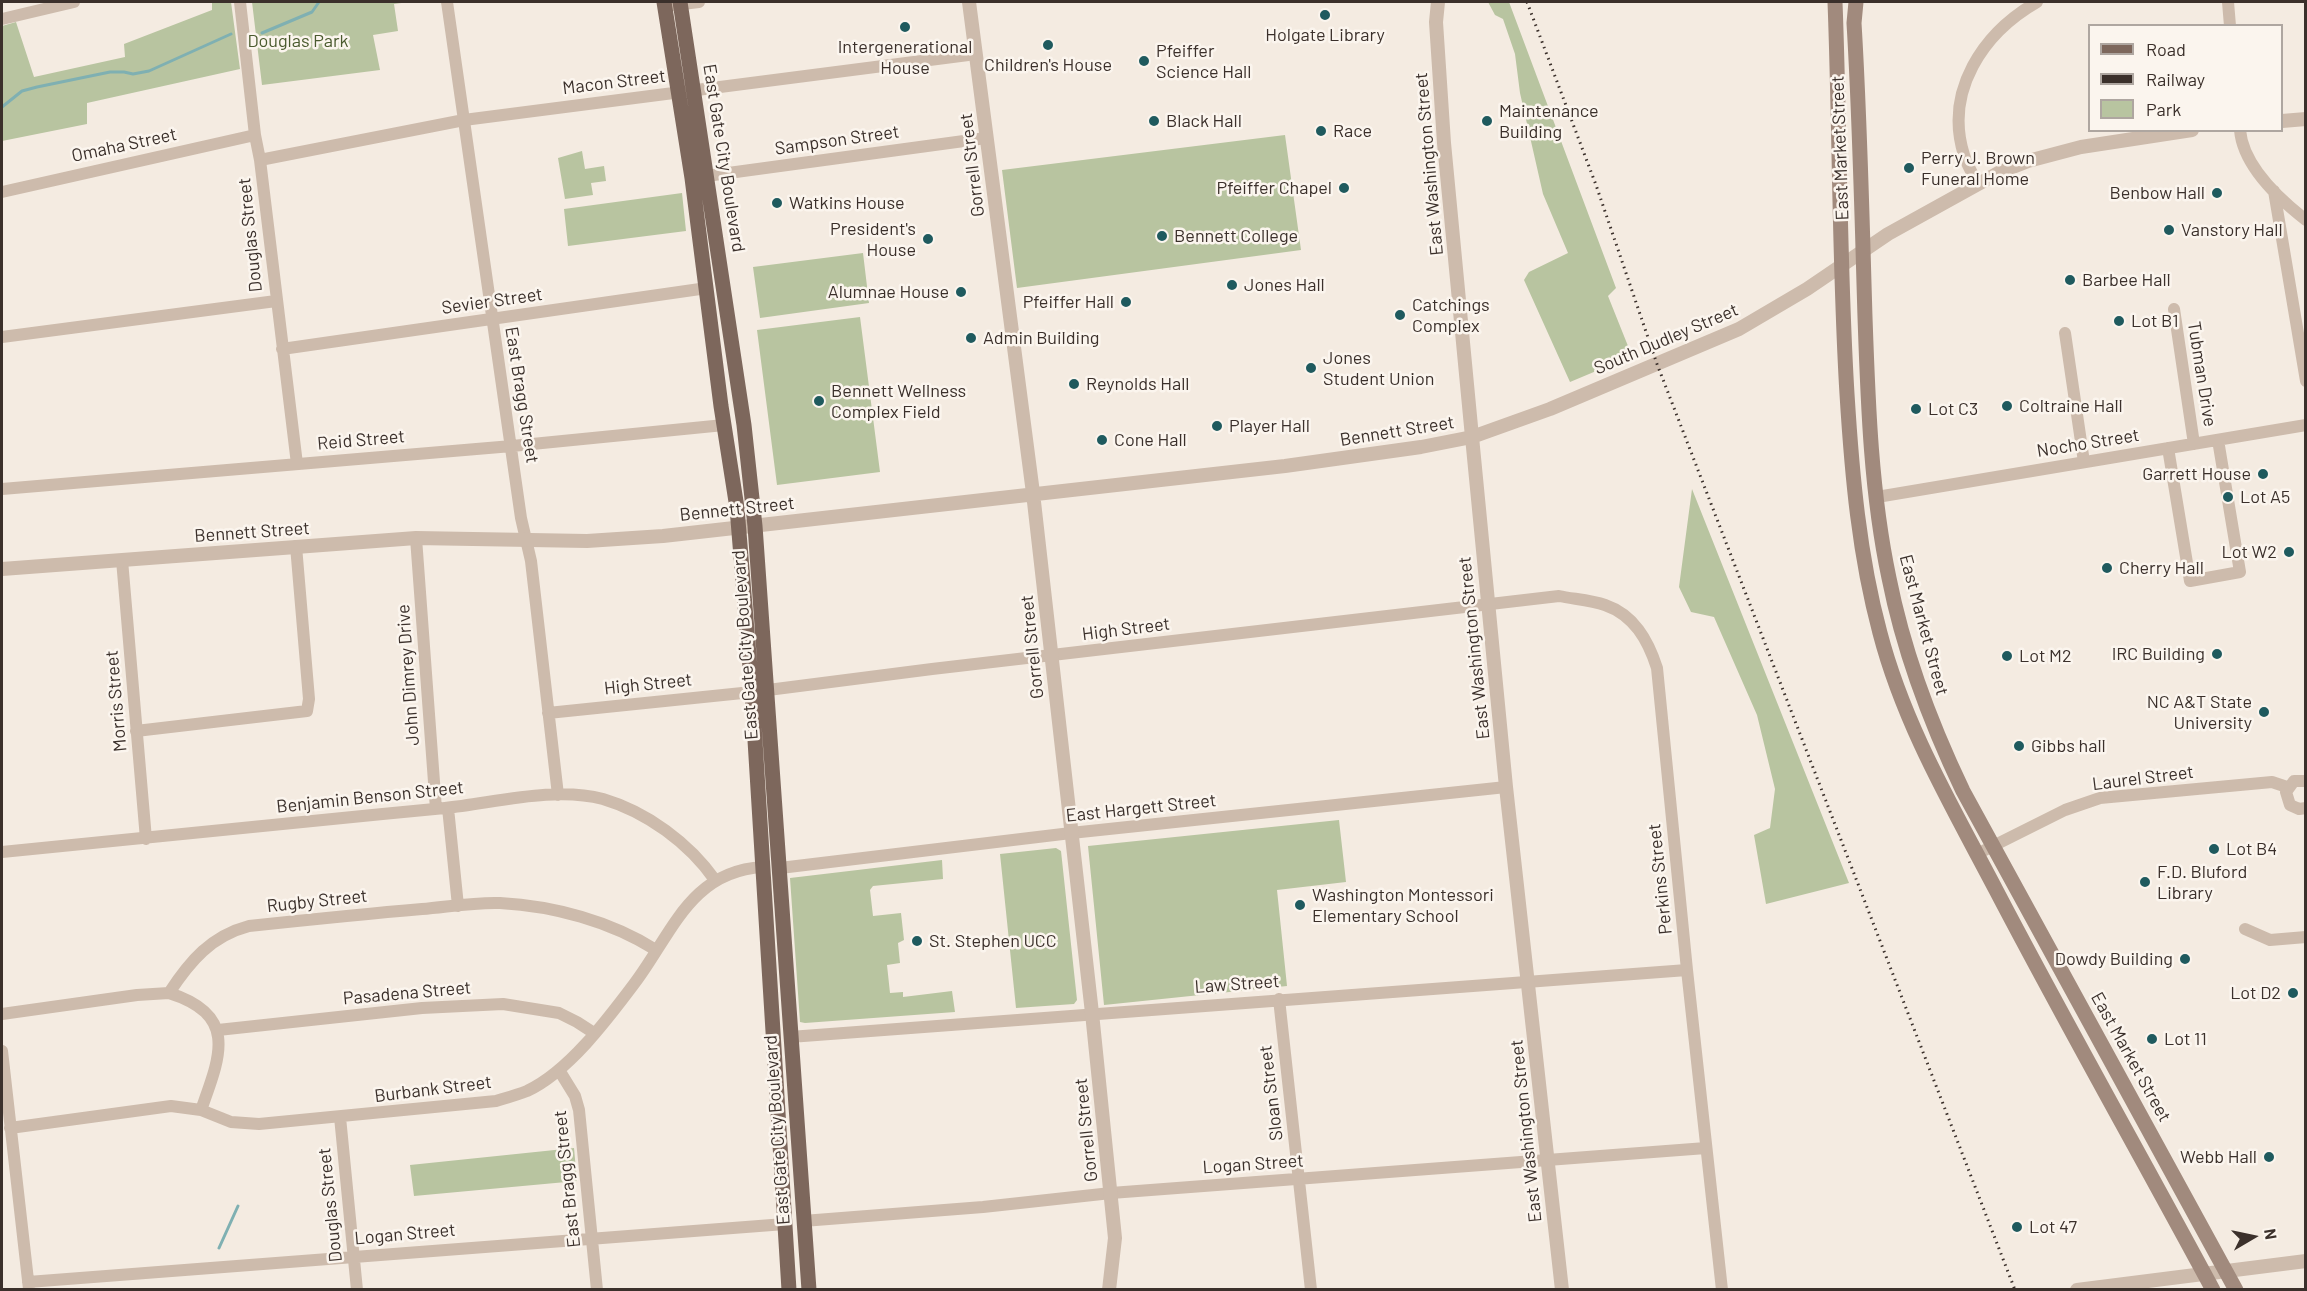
<!DOCTYPE html>
<html>
<head>
<meta charset="utf-8">
<style>
  body { margin:0 }
  #map { position:relative; width:2307px; height:1291px; overflow:hidden; background:#f4ebe1; font-family:Barlow,sans-serif }
  canvas { display:block }
  .frame { position:absolute; inset:0; border:3px solid #3b302b; pointer-events:none }
  .legend { position:absolute; left:2088px; top:24px; width:195px; height:108px; box-sizing:border-box; background:#fbf5ee; border:2px solid #aea6a0; margin:0; padding:8px 10px; list-style:none; font-size:18px; color:#3b302b }
  .legend li { display:flex; align-items:center; gap:12px; height:30px }
  .legend b { width:30px; border:2px solid #aea6a0 }
  .north { position:absolute; left:2223px; top:1207px; width:60px; height:60px; -webkit-text-stroke:4px #fbf5ee; paint-order:stroke; rotate:81deg; font-size:16px; font-weight:700; line-height:24px; text-align:center; color:#3b302b }
  .north::after { content:''; display:block; margin:auto; width:21px; height:27px; background:#3b302b; clip-path:polygon(50% 0,100% 100%,50% 72%,0 100%) }
</style>
</head>
<body>
<div id="map">
<canvas width="2307" height="1291"></canvas>
<div class="frame"></div>
<ul class="legend">
<li><b style="height:8px;background:#7d675c"></b>Road</li>
<li><b style="height:8px;background:#3b302b"></b>Railway</li>
<li><b style="height:16px;background:#b8c4a0"></b>Park</li>
</ul>
<div class="north">N</div>
</div>
<script>
const g = document.querySelector('canvas').getContext('2d');
g.lineJoin = 'round';
function fill(path, color) {
  g.fillStyle = color;
  g.fill(path, 'evenodd');
}
function stroke(path, color, width, dash) {
  g.strokeStyle = color;
  g.lineWidth = width;
  g.lineCap = dash ? 'butt' : 'round';
  g.setLineDash(dash || []);
  g.stroke(path);
}
function drawText(font, color, halo, rows, align = 'center') {
  g.font = font + ' Barlow,sans-serif';
  g.lineWidth = 5;
  g.setLineDash([]);
  g.textBaseline = 'middle';
  g.strokeStyle = halo;
  g.fillStyle = color;
  for (const [text, x, y, turn = 0] of rows) {
    g.save();
    g.translate(x, y);
    g.rotate((+turn || 0) * Math.PI / 180);
    g.textAlign = isNaN(turn) ? turn : align;
    if (halo) g.strokeText(text, 0, 0);
    g.fillText(text, 0, 0);
    g.restore();
  }
}
const green = new Path2D(`
  M212,2H231L240,69L87,103V124L2,141V26L16,22L34,77L125,57L124,44L212,10Z
  M252,2H409L394,4L398,31L373,35L380,70L262,85Z
  M1488,2H1509L1616,288L1608,296L1632,356L1570,382L1524,280L1529,272L1568,253L1543,194L1520,93L1515,54L1503,19L1495,15Z
  M1285,135L1301,250L1017,288L1002,170Z
  M582,151L585,169L604,166L606,181L591,183L593,195L565,199L558,158Z
  M682,193L686,231L568,246L564,209Z
  M863,253L869,303L760,318L753,267Z
  M860,317L880,472L777,485L757,330Z
  M1692,489L1849,883L1766,904L1754,835L1770,828L1775,789L1757,715L1714,617L1691,612L1679,587Z
  M1339,820L1346,882L1277,890L1287,986L1104,1005L1088,846Z
  M1056,848L1061,851L1077,1000L1074,1004L1016,1008L1000,854Z
  M942,860L943,879L873,886L870,890L873,916L901,913L904,940L898,943L900,963L887,965L890,993L903,992V997L952,991L955,1012L805,1023L800,1022L790,878Z
  M574,1148L577,1181L414,1196L410,1165Z`);
const stream = new Path2D(`
  M262,33L312,12L319,2
  M2,107L22,91L37,87L110,72H124L133,74L149,71L231,34
  M219,1248L238,1206`);
const minor = new Path2D(`
  M240,2L255,135L260,160L297,464
  M447,2L521,518L531,561L558,795
  M2228,2L2230,26
  M665,6L699,2
  M2,19L74,2
  M2240,130C2243,166 2279,199 2306,220
  M260,160L464,120L976,54
  M699,177L986,138
  M1978,184C1973,175 1967,165 1964,155C1944,91 1983,33 2037,2
  M2274,191L2306,381
  M2,192L255,135
  M2174,309L2194,444
  M2065,333L2084,462
  M2,337L276,301
  M282,349L707,288
  M2168,448L2190,581L2240,572L2218,440
  M2,489L512,446L724,425
  M1877,497L2306,425
  M416,538L436,809
  M122,560L146,839
  M768,690L932,669L1559,596C1573,599 1591,600 1605,605C1634,615 1648,640 1657,668L1687,970L1722,1290
  M548,713L752,692
  M136,731L307,711L309,699L296,546
  M2306,781H2294L2286,792L2290,805L2299,809L2306,808
  M448,808L458,906
  M2,852C149,838 297,822 445,808C494,803 554,786 603,799C647,812 689,843 715,880
  M1977,854L2065,810L2100,798L2272,782L2287,787
  M780,868L1071,833L1506,787
  M2245,929L2270,940L2306,937
  M169,993C239,1015 220,1057 201,1110
  M1279,999L1311,1290
  M2,1014L137,995L169,993C190,961 211,936 249,926C306,920 364,914 422,909C447,907 474,902 500,903C554,906 610,921 656,950
  M218,1030L422,1008L503,1004L559,1013L577,1022L594,1033
  M790,1037L1687,970
  M2,1051L29,1289
  M559,1070L575,1096L579,1110L597,1290
  M340,1117L357,1290
  M10,1128L171,1106L201,1110L231,1122L259,1124L496,1101C506,1098 517,1095 527,1091C568,1072 607,1020 634,984C672,934 690,871 763,867
  M803,1221L983,1207L1111,1193L1706,1148
  M28,1282L785,1224`);
const tertiary = new Path2D(`
  M969,2L1033,493L1092,1013L1115,1238L1109,1290
  M1438,2L1436,22L1444,143L1472,437L1506,787L1562,1290
  M2282,121L2306,119
  M2,569L416,538L587,541L663,536L1285,466L1421,447L1472,437L1550,409L1739,329L1807,289L1888,234L2000,172L2028,161L2081,147L2192,130
  M2077,1290L2306,1261`);
const secondary = new Path2D(`
  M1835,2C1840,132 1839,263 1847,394C1852,475 1859,555 1880,633C1904,725 1952,806 1996,890C2066,1024 2141,1156 2213,1290
  M1856,2L1854,23C1860,121 1862,219 1865,317C1868,404 1871,493 1889,578C1904,654 1930,722 1963,791L2236,1290`);
const primary = new Path2D(`
  M664,2L692,178L721,406L737,508L752,692L789,1290
  M680,2L744,425L755,526L809,1290`);
const rail = new Path2D(`
  M1527,2L1596,185L1657,364L2015,1290`);
const markers = [
  [1325,15,6,"#1f5a5e"],
  [905,27,6,"#1f5a5e"],
  [1048,45,6,"#1f5a5e"],
  [1144,61,6,"#1f5a5e"],
  [1154,121,6,"#1f5a5e"],
  [1487,121,6,"#1f5a5e"],
  [1321,131,6,"#1f5a5e"],
  [1909,168,6,"#1f5a5e"],
  [1344,188,6,"#1f5a5e"],
  [2217,193,6,"#1f5a5e"],
  [777,203,6,"#1f5a5e"],
  [2169,230,6,"#1f5a5e"],
  [1162,236,6,"#1f5a5e"],
  [928,239,6,"#1f5a5e"],
  [2070,280,6,"#1f5a5e"],
  [1232,285,6,"#1f5a5e"],
  [961,292,6,"#1f5a5e"],
  [1126,302,6,"#1f5a5e"],
  [1400,315,6,"#1f5a5e"],
  [2119,321,6,"#1f5a5e"],
  [971,338,6,"#1f5a5e"],
  [1311,368,6,"#1f5a5e"],
  [1074,384,6,"#1f5a5e"],
  [819,401,6,"#1f5a5e"],
  [2007,406,6,"#1f5a5e"],
  [1916,409,6,"#1f5a5e"],
  [1217,426,6,"#1f5a5e"],
  [1102,440,6,"#1f5a5e"],
  [2263,474,6,"#1f5a5e"],
  [2228,497,6,"#1f5a5e"],
  [2289,552,6,"#1f5a5e"],
  [2107,568,6,"#1f5a5e"],
  [2217,654,6,"#1f5a5e"],
  [2007,656,6,"#1f5a5e"],
  [2264,712,6,"#1f5a5e"],
  [2019,746,6,"#1f5a5e"],
  [2214,849,6,"#1f5a5e"],
  [2145,882,6,"#1f5a5e"],
  [1300,905,6,"#1f5a5e"],
  [917,941,6,"#1f5a5e"],
  [2185,959,6,"#1f5a5e"],
  [2293,993,6,"#1f5a5e"],
  [2152,1039,6,"#1f5a5e"],
  [2269,1157,6,"#1f5a5e"],
  [2017,1227,6,"#1f5a5e"]
];
const poiNames = [
  ["Holgate Library",1325,35,"center"],
  ["Intergenerational",905,47,"center"],
  ["House",905,68,"center"],
  ["Pfeiffer",1156,51],
  ["Science Hall",1156,72],
  ["Children's House",1048,65,"center"],
  ["Maintenance",1499,111],
  ["Building",1499,132],
  ["Black Hall",1166,121],
  ["Race",1333,131],
  ["Perry J. Brown",1921,158],
  ["Funeral Home",1921,179],
  ["Pfeiffer Chapel",1332,188,"right"],
  ["Benbow Hall",2205,193,"right"],
  ["Watkins House",789,203],
  ["President's",916,229,"right"],
  ["House",916,250,"right"],
  ["Vanstory Hall",2181,230],
  ["Bennett College",1174,236],
  ["Barbee Hall",2082,280],
  ["Jones Hall",1244,285],
  ["Alumnae House",949,292,"right"],
  ["Pfeiffer Hall",1114,302,"right"],
  ["Catchings",1412,305],
  ["Complex",1412,326],
  ["Lot B1",2131,321],
  ["Admin Building",983,338],
  ["Jones",1323,358],
  ["Student Union",1323,379],
  ["Reynolds Hall",1086,384],
  ["Bennett Wellness",831,391],
  ["Complex Field",831,412],
  ["Coltraine Hall",2019,406],
  ["Lot C3",1928,409],
  ["Player Hall",1229,426],
  ["Cone Hall",1114,440],
  ["Garrett House",2251,474,"right"],
  ["Lot A5",2240,497],
  ["Lot W2",2277,552,"right"],
  ["Cherry Hall",2119,568],
  ["IRC Building",2205,654,"right"],
  ["Lot M2",2019,656],
  ["NC A&T State",2252,702,"right"],
  ["University",2252,723,"right"],
  ["Gibbs hall",2031,746],
  ["Lot B4",2226,849],
  ["F.D. Bluford",2157,872],
  ["Library",2157,893],
  ["Washington Montessori",1312,895],
  ["Elementary School",1312,916],
  ["St. Stephen UCC",929,941],
  ["Dowdy Building",2173,959,"right"],
  ["Lot D2",2281,993,"right"],
  ["Lot 11",2164,1039],
  ["Webb Hall",2257,1157,"right"],
  ["Lot 47",2029,1227]
];
const parkNames = [
  ["Douglas Park",298,41]
];
const streetNames = [
  ["Macon Street",614,82,-7],
  ["Sampson Street",837,140,-8],
  ["Omaha Street",124,145,-12],
  ["East Market Street",1840,148,-92],
  ["East Gate City Boulevard",724,158,81],
  ["East Washington Street",1429,164,-95],
  ["Gorrell Street",972,165,-97],
  ["Douglas Street",250,235,-96],
  ["Sevier Street",492,301,-8],
  ["South Dudley Street",1666,339,-23],
  ["Tubman Drive",2202,374,81],
  ["East Bragg Street",522,395,81],
  ["Bennett Street",1397,431,-9],
  ["Reid Street",361,440,-5],
  ["Nocho Street",2088,443,-9],
  ["Bennett Street",737,509,-6],
  ["Bennett Street",252,532,-4],
  ["East Market Street",1924,625,75],
  ["High Street",1126,629,-7],
  ["East Gate City Boulevard",745,645,-94],
  ["Gorrell Street",1032,647,-96],
  ["East Washington Street",1474,648,-96],
  ["John Dimrey Drive",408,675,-94],
  ["High Street",648,684,-6],
  ["Morris Street",116,701,-95],
  ["Laurel Street",2143,778,-7],
  ["Benjamin Benson Street",370,797,-6],
  ["East Hargett Street",1141,808,-6],
  ["Perkins Street",1660,879,-96],
  ["Rugby Street",317,901,-6],
  ["Law Street",1237,984,-4],
  ["Pasadena Street",407,993,-5],
  ["East Market Street",2131,1057,61],
  ["Burbank Street",433,1089,-7],
  ["Sloan Street",1271,1093,-97],
  ["East Gate City Boulevard",777,1130,-94],
  ["Gorrell Street",1086,1130,-96],
  ["East Washington Street",1526,1131,-96],
  ["Logan Street",1253,1164,-4],
  ["East Bragg Street",567,1179,-96],
  ["Douglas Street",330,1205,-96],
  ["Logan Street",405,1234,-5]
];
fill(green, '#b8c4a0');
stroke(stream, '#7fb0b2', 3);
stroke(minor, '#cdbbac', 12);
stroke(tertiary, '#cdbbac', 14);
stroke(secondary, '#a18a7d', 15);
stroke(primary, '#7d675c', 15);
stroke(rail, '#3b302b', 3, [1.5, 4.5]);
for (const [x, y, r, color] of markers) {
  const dot = new Path2D();
  dot.arc(x, y, r, 0, 2 * Math.PI);
  g.fillStyle = color;
  g.fill(dot);
  stroke(dot, '#fbf5ee', 2);
}
drawText('18px', '#3b302b', '#fbf5ee', poiNames, 'left');
drawText('18px', '#4a5a2e', '#fbf5ee', parkNames);
drawText('18px', '#3b302b', '#fbf5ee', streetNames);
</script>
</body>
</html>
